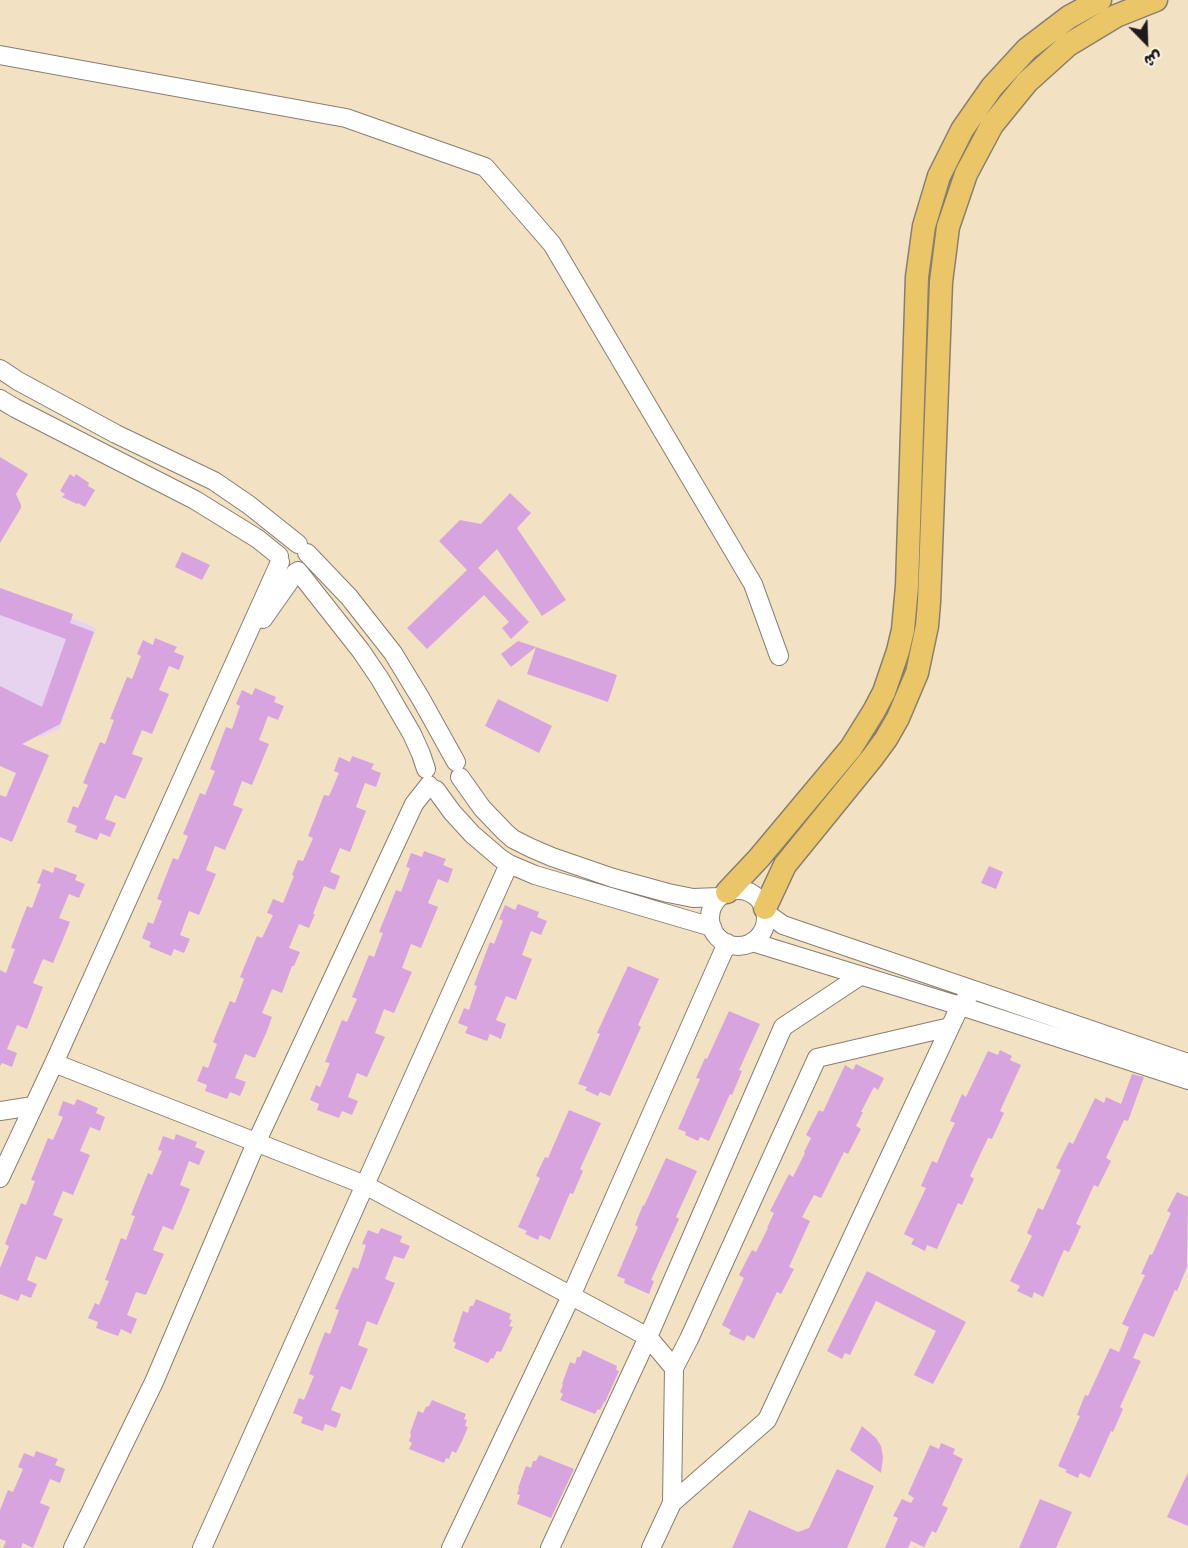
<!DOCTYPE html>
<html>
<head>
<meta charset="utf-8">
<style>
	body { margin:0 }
	#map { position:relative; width:1188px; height:1548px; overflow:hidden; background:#f3e1c3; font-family:Pangolin,"Playpen Sans Arabic",sans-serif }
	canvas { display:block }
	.north { position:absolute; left:1116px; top:12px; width:60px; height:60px; -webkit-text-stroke:4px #fcf5e5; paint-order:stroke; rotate:157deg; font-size:16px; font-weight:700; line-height:24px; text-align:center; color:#1c1c1c }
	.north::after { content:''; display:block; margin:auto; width:21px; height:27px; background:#1c1c1c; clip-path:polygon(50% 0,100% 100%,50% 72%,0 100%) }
</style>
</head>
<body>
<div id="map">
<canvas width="1188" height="1548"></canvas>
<div class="north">ش</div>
</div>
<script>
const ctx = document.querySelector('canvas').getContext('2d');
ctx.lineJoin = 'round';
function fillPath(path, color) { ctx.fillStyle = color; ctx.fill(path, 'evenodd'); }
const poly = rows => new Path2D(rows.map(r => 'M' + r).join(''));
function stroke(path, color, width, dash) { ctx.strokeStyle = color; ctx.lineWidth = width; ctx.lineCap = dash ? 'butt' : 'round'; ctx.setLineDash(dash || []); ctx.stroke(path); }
const built = poly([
	[0,588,96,628,60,728,41,737,0,718]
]);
const building = poly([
	[0,457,28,474,16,494,21,505,21,508,0,543],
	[70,474,74,477,76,474,89,483,88,486,95,490,85,507,78,503,77,504,62,497,65,494,60,491],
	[510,493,531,513,517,528,566,600,542,616,497,549,478,568,529,622,511,639,502,628,509,622,484,595,427,649,407,628,467,570,439,541,460,520,481,524],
	[182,552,210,565,202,580,175,567],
	[0,588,73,614,70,623,94,632,60,724,22,744,49,755,12,842,0,837,0,795,6,797,16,773,0,766,0,686,42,707,66,639,0,615],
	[155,638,177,647,174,652,184,656,179,670,169,666,159,690,169,694,152,734,142,730,132,754,143,758,125,799,115,795,105,819,116,823,110,837,100,833,97,840,75,832,77,826,67,822,73,806,78,808,88,785,83,783,100,742,105,744,114,720,110,719,127,677,132,679,141,656,137,654,143,640,153,645],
	[518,641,536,647,511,667,501,654],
	[536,647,617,675,608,702,527,674],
	[255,688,276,697,274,702,284,706,278,720,268,716,259,740,269,744,252,785,242,781,233,805,243,809,225,850,215,846,206,870,216,874,199,915,189,911,180,935,190,939,184,953,174,949,171,956,149,947,151,942,142,938,148,922,153,924,162,901,157,899,173,858,178,860,188,836,183,834,189,820,200,793,205,795,215,771,210,769,226,727,232,729,240,706,236,704,242,690,252,695],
	[498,699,552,726,539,753,485,726],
	[352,756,374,764,371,769,381,773,376,787,365,783,356,807,366,811,350,852,340,848,330,872,340,876,335,890,324,886,313,914,315,914,309,928,299,924,289,948,300,952,294,966,292,966,282,993,272,989,262,1013,272,1017,267,1031,255,1058,245,1054,235,1078,246,1082,240,1096,230,1092,227,1099,205,1091,207,1085,197,1081,203,1066,208,1068,217,1044,213,1042,230,1001,235,1003,244,979,240,977,257,936,262,938,273,915,267,913,273,899,283,903,294,876,292,875,298,860,303,861,313,838,308,836,324,795,329,796,339,773,334,771,339,757,350,762],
	[424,851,446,859,443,865,453,869,448,883,438,879,428,903,438,907,421,948,411,944,402,968,412,972,394,1013,384,1009,375,1033,385,1037,367,1077,357,1073,348,1097,358,1101,352,1115,342,1111,339,1118,317,1110,319,1104,310,1100,316,1085,320,1087,330,1063,325,1062,342,1020,347,1022,357,999,352,997,369,955,374,957,383,933,379,932,396,890,401,892,410,868,406,867,411,853,422,857],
	[989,866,1003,872,996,889,981,883],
	[55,867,77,875,75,880,85,884,79,898,69,894,59,918,70,922,64,937,53,963,43,959,33,983,43,987,27,1029,17,1025,7,1049,17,1053,12,1067,2,1063,0,1066,0,970,6,973,15,949,11,948,27,906,32,908,41,884,37,883,43,869,53,873],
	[518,904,539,912,537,917,547,921,541,935,531,931,522,955,532,959,516,1000,506,996,496,1020,506,1024,501,1039,490,1034,487,1041,465,1033,468,1027,458,1023,464,1008,469,1010,477,986,474,985,490,942,494,944,503,921,499,919,505,905,515,910],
	[628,966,659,979,638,1025,641,1027,610,1096,600,1092,598,1096,585,1090,587,1087,578,1084,600,1034,597,1033],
	[729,1011,760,1024,739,1070,742,1071,732,1095,730,1094,709,1141,700,1137,698,1141,685,1135,686,1132,678,1129,700,1079,696,1078,705,1058,707,1059],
	[1000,1050,1012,1056,1010,1060,1021,1065,1000,1111,1004,1113,992,1139,988,1138,970,1176,974,1179,962,1205,958,1203,937,1249,927,1245,925,1251,911,1244,914,1239,904,1234,926,1188,921,1186,932,1161,937,1163,948,1137,955,1123,950,1121,962,1094,966,1097,988,1051,998,1055],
	[856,1064,884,1078,878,1090,874,1087,861,1112,863,1112,856,1126,861,1129,848,1154,844,1152,821,1198,814,1195,802,1217,810,1221,789,1267,794,1269,781,1294,777,1292,754,1339,747,1335,744,1341,729,1334,731,1330,722,1325,744,1278,739,1275,752,1250,756,1252,768,1228,767,1228,774,1213,770,1211,789,1174,793,1177,805,1153,804,1152,811,1138,806,1135,819,1110,823,1112,845,1065,853,1070],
	[1132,1074,1144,1077,1128,1121,1124,1120,1106,1158,1111,1161,1098,1187,1094,1185,1076,1224,1081,1226,1069,1252,1064,1250,1043,1297,1034,1292,1032,1298,1017,1291,1020,1286,1010,1281,1032,1236,1027,1233,1038,1208,1043,1210,1061,1170,1056,1168,1069,1142,1073,1144,1095,1098,1104,1103,1106,1097,1121,1104],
	[77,1099,98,1108,96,1113,105,1117,100,1131,90,1127,80,1151,90,1155,73,1195,63,1191,53,1215,63,1219,46,1260,36,1256,27,1280,37,1284,31,1298,21,1294,18,1301,0,1294,0,1268,9,1246,5,1244,21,1203,26,1205,35,1181,31,1180,48,1138,53,1140,63,1117,58,1115,63,1101,74,1105],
	[569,1110,601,1123,580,1169,583,1171,573,1194,570,1193,550,1240,540,1235,538,1240,525,1234,527,1231,518,1227,540,1178,536,1176,545,1157,548,1158],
	[176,1134,197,1142,195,1147,205,1151,199,1165,189,1161,180,1185,190,1189,173,1230,163,1226,153,1250,164,1254,146,1295,136,1292,127,1315,137,1319,131,1334,121,1329,118,1336,96,1328,98,1322,88,1318,95,1303,99,1305,109,1281,105,1280,121,1238,126,1240,135,1216,131,1215,148,1173,152,1175,162,1151,158,1150,163,1136,174,1140],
	[666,1158,697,1171,676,1217,679,1219,651,1280,654,1281,649,1294,624,1283,625,1279,617,1276,638,1227,635,1225,643,1205,644,1206],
	[1177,1192,1188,1197,1187,1267,1177,1291,1175,1290,1154,1337,1144,1333,1133,1358,1141,1361,1120,1407,1123,1409,1113,1432,1111,1431,1090,1478,1080,1473,1078,1478,1065,1472,1067,1470,1058,1466,1080,1416,1077,1415,1085,1395,1088,1396,1110,1348,1119,1352,1129,1327,1122,1324,1145,1275,1141,1274,1150,1254,1152,1255,1171,1213,1167,1211],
	[381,1228,402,1236,400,1242,410,1246,404,1259,394,1256,385,1279,395,1283,377,1325,367,1321,358,1345,368,1349,362,1363,351,1390,341,1386,331,1410,341,1414,336,1428,325,1424,323,1431,301,1423,303,1417,293,1413,299,1398,304,1400,314,1376,309,1374,319,1347,325,1332,330,1334,339,1310,335,1309,353,1267,358,1269,366,1245,362,1244,368,1230,378,1234],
	[867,1271,966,1322,933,1384,914,1375,936,1331,876,1301,850,1355,845,1353,842,1359,827,1351],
	[476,1299,511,1314,509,1319,512,1320,509,1326,513,1327,507,1339,501,1352,497,1351,493,1359,491,1358,488,1363,454,1348,456,1343,453,1341,463,1311,468,1313,470,1306,473,1306],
	[583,1350,617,1366,616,1370,619,1371,605,1402,604,1402,600,1410,598,1409,595,1414,560,1400,563,1394,560,1392,563,1385,562,1384,570,1362,575,1364,577,1357,580,1357],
	[432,1400,466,1414,464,1419,467,1420,465,1426,468,1427,463,1439,456,1453,452,1451,449,1459,446,1458,444,1463,409,1449,412,1443,409,1441,411,1435,410,1433,418,1411,423,1413,426,1407,429,1406],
	[862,1426,876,1438,881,1446,883,1457,881,1473,850,1450],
	[941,1443,955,1449,953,1454,963,1459,942,1505,948,1508,936,1533,932,1531,924,1547,911,1541,908,1548,885,1548,898,1518,893,1516,902,1499,911,1503,914,1498,908,1494,930,1445,939,1449],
	[36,1451,58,1459,55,1465,65,1469,60,1483,50,1479,40,1503,50,1507,33,1548,23,1543,21,1548,3,1548,6,1541,0,1539,0,1510,8,1490,13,1492,23,1469,18,1467,24,1453,34,1457],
	[539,1455,574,1469,551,1518,517,1504,520,1495,517,1494,519,1489,518,1488,526,1466,531,1468,533,1461,536,1461],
	[837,1469,874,1486,847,1548,732,1548,749,1510,798,1532,809,1528],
	[1188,1472,1188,1526,1167,1517],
	[1040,1499,1072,1512,1056,1548,1019,1548]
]);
const minor = poly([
	[0,55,346,118,485,167,552,244,753,584,779,656],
	[0,369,18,381,116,434,214,481,249,505,298,544],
	[0,399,15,408,195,500,258,539,279,556],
	[307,553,349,597,393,653,421,699,456,762],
	[298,571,361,651,380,679,412,734,421,754,426,769],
	[263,619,296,572],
	[460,777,482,808,505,832,513,839,531,848,552,857,613,878,668,893,693,898,719,897],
	[436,790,452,812,472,834,500,858,509,864,535,875,712,927],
	'710 918a28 28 0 1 1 56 0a28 28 0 1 1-56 0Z',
	[766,913,783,925,1188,1063],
	[752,942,970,1009,1188,1080],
	[54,1063,365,1185,648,1337,674,1368,672,1503,651,1548],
	[0,1111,33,1106],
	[0,1178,54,1063,280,562],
	[674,1368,689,1339,817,1058,950,1027],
	[672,1503,767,1420,960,1006,973,990],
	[73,1548,154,1382,256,1143,414,804,429,785],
	[202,1548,509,864],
	[451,1548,571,1296,727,943],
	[550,1548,648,1337,783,1027,860,976]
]);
const major = poly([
	[727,892,759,858,851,748,874,711,884,692,898,651,903,630,907,586,917,277,924,226,939,176,962,130,992,87,1027,49,1069,17,1100,0],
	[765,908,785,865,872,758,886,739,898,718,917,673,927,626,929,602,941,282,948,227,966,174,992,125,1027,82,1068,45,1116,16,1156,0]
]);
fillPath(built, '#e7d2ef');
fillPath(building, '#d8a4df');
stroke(minor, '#887e70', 20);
stroke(major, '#887e70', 25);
stroke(minor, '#fff', 18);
stroke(major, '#ebc669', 22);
</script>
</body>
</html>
